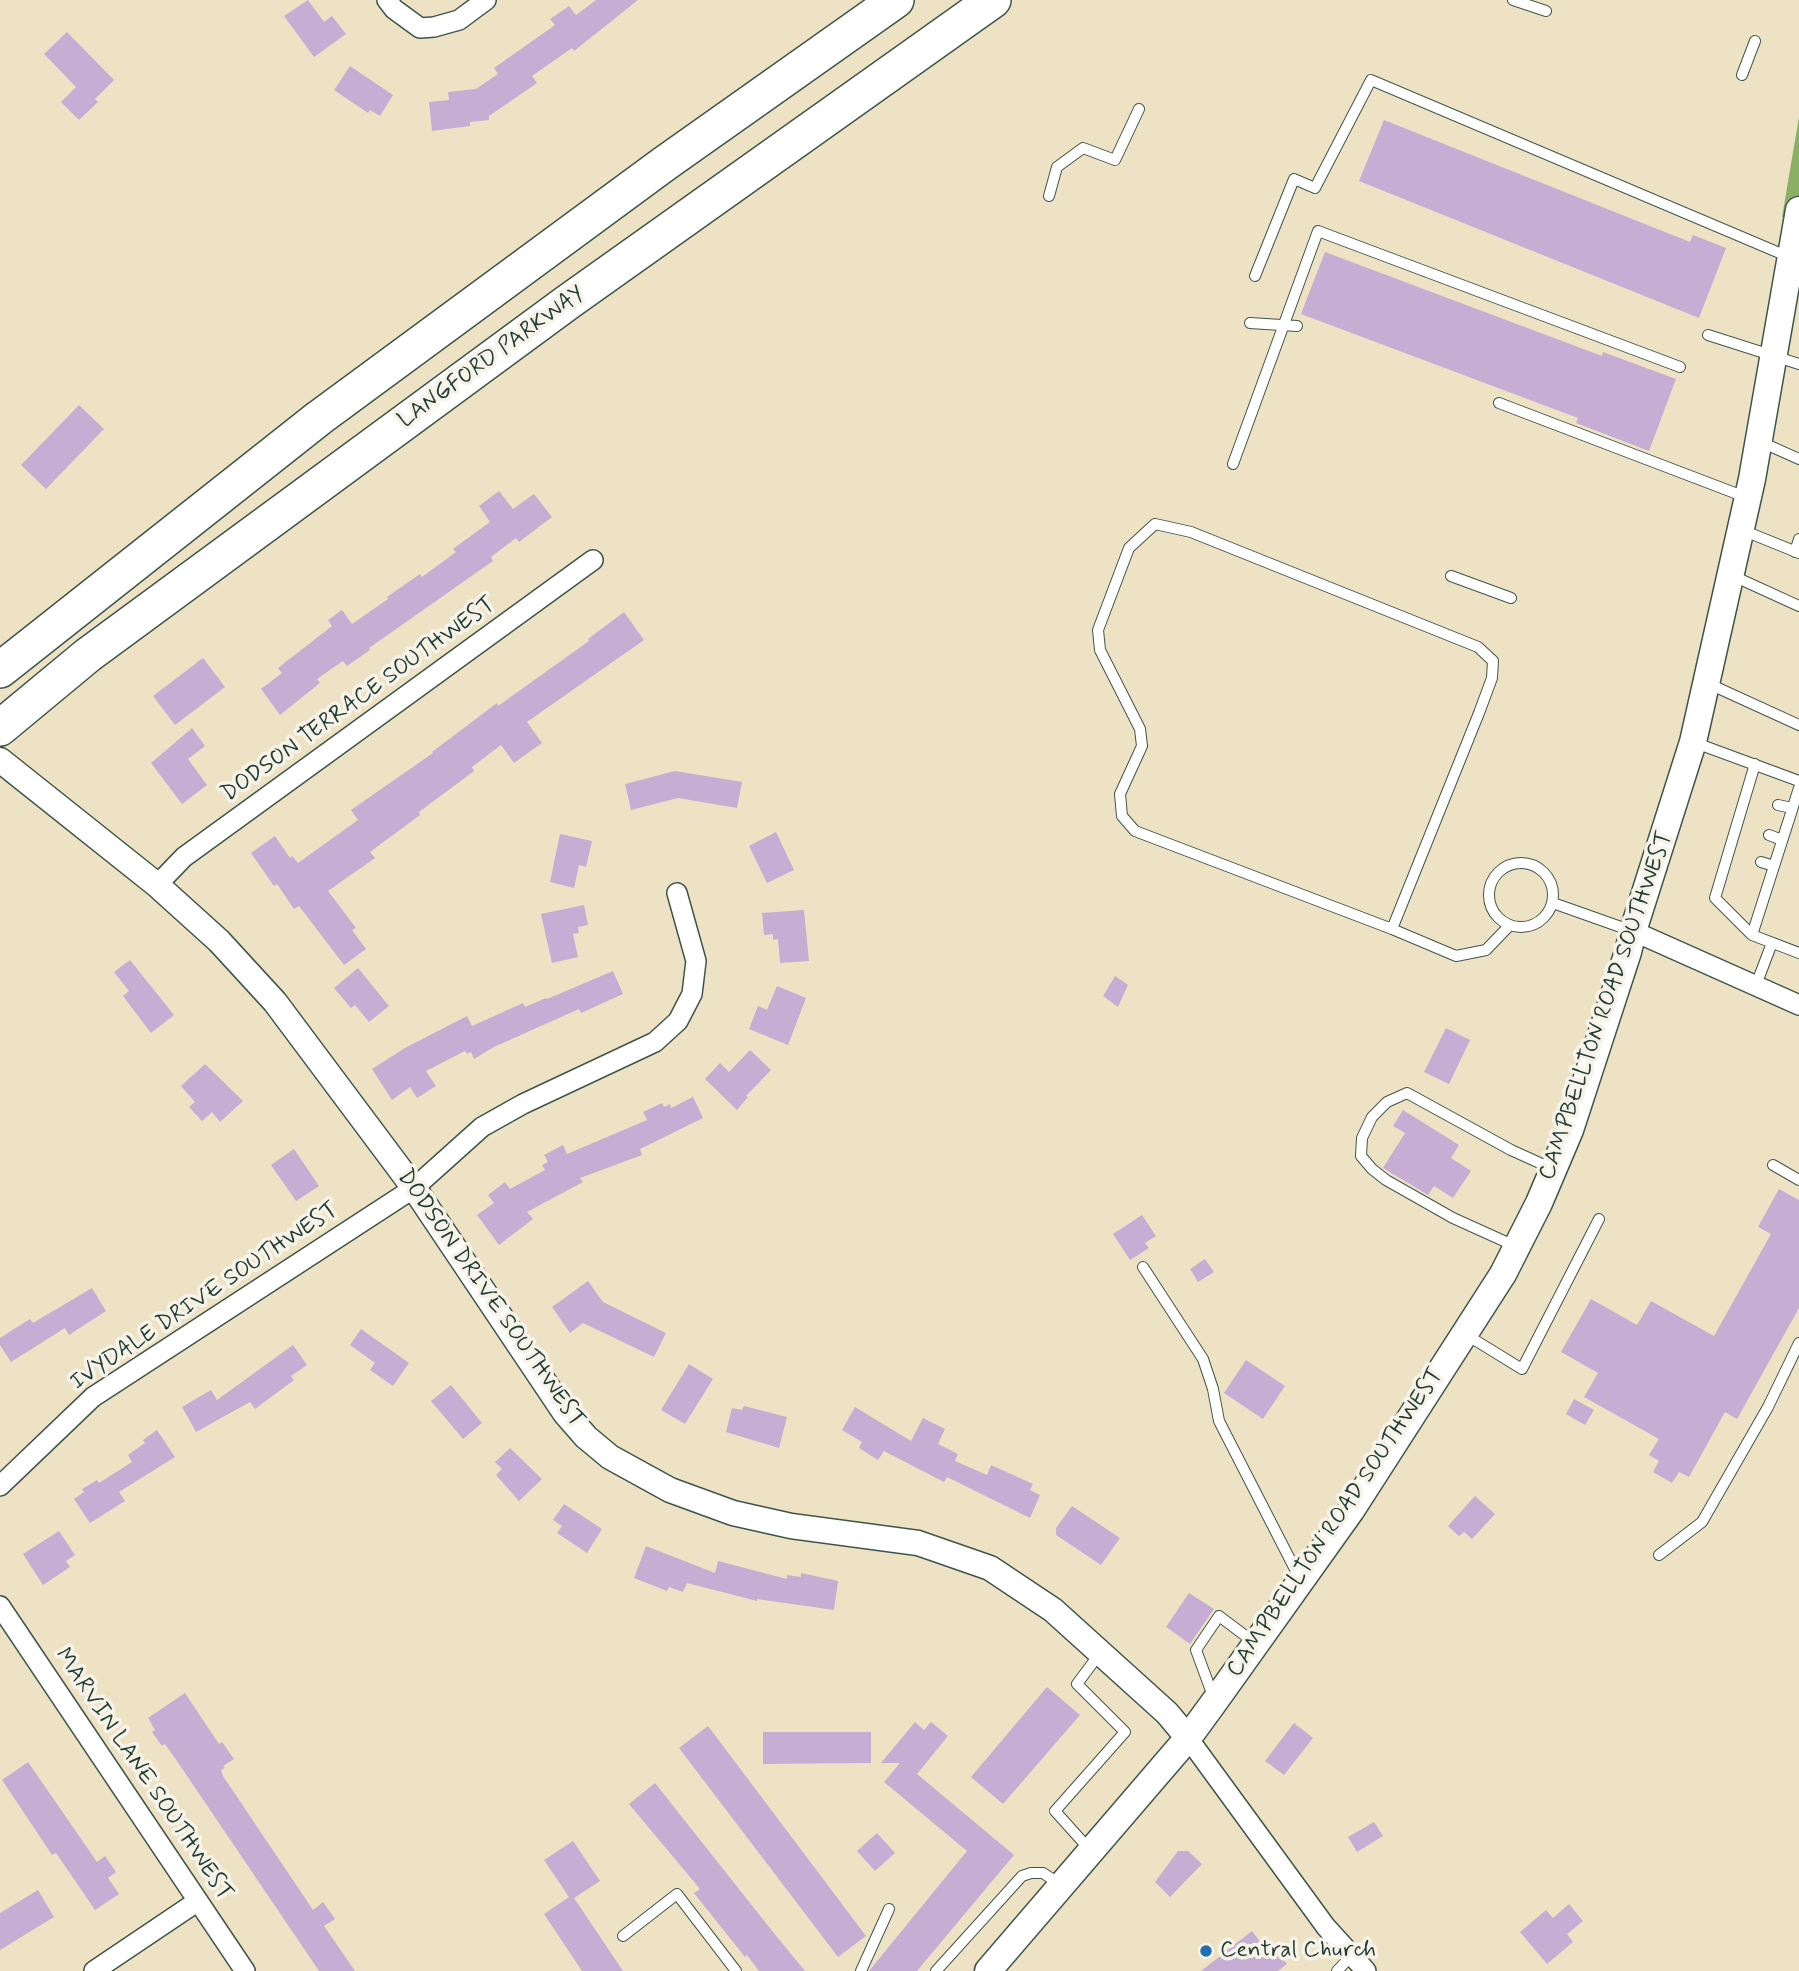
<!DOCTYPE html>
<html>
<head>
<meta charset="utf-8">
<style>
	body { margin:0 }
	canvas { display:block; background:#eee2c5 }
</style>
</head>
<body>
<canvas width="1799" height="1971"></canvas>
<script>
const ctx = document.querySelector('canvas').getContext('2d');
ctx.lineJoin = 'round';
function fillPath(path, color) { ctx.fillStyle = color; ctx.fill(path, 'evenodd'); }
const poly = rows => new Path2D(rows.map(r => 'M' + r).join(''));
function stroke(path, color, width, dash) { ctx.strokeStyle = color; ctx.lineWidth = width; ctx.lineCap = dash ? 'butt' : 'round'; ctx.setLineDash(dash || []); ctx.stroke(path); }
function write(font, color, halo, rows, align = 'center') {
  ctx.font = font + ' Mynerve,sans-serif'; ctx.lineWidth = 7; ctx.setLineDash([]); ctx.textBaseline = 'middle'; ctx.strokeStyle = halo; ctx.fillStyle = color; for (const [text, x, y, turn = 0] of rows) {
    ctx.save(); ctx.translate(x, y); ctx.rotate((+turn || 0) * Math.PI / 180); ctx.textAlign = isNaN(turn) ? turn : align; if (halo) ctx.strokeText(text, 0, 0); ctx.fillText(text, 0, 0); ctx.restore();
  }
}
const forest = poly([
	[1799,117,1799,221,1782,217]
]);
const building = poly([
	[308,0,324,22,332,16,346,34,314,57,284,16],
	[596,0,638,0,574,51,572,48,532,76,537,83,489,116,489,120,470,122,470,126,432,131,429,102,449,100,448,92,476,89,498,74,494,68,555,25,550,19,569,6,576,15],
	[67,32,114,80,95,99,98,102,79,120,61,102,76,87,44,54],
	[350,66,393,95,380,116,370,110,368,113,334,90],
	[1384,120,1690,242,1693,235,1726,248,1699,318,1359,181],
	[1325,252,1602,356,1603,352,1676,379,1649,451,1576,423,1578,418,1301,314],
	[79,405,104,429,46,489,21,465],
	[499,491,513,509,534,494,552,517,519,542,516,538,491,557,493,561,369,648,370,650,347,666,343,661,317,679,320,683,280,715,261,689,282,673,278,668,332,626,328,620,342,610,352,624,388,599,387,597,420,574,422,577,456,552,453,549,490,522,479,506],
	[624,612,644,640,527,722,542,743,514,763,501,745,472,767,474,771,419,812,420,815,370,852,375,858,328,891,356,928,352,930,366,949,344,965,299,906,294,909,277,884,274,886,251,853,275,836,290,858,292,856,298,863,358,820,351,810,433,753,432,752,497,703,498,706,589,641,588,639],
	[203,658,225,687,175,725,153,696],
	[192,728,205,746,188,759,207,785,182,804,151,763],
	[675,771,742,782,737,808,678,798,631,810,625,784],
	[776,832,794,870,767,883,749,846],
	[560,834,592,841,586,867,579,865,574,888,550,882],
	[584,905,588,925,578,927,579,933,573,934,578,957,552,963,541,914],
	[804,910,809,961,780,963,778,939,773,940,773,934,764,935,762,913],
	[130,960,174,1015,151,1033,123,996,129,991,114,972],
	[358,968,389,1006,369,1022,355,1005,351,1008,334,988],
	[613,971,623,994,581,1013,579,1009,494,1047,474,1059,471,1052,467,1054,465,1051,426,1071,436,1086,417,1098,410,1087,392,1100,372,1069,405,1048,467,1016,472,1026,523,1003,525,1007,546,998,547,999],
	[1115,976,1128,985,1118,1007,1103,996],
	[777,986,806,998,788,1045,749,1029,758,1006,767,1010],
	[1446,1028,1470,1040,1449,1084,1424,1072],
	[750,1050,771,1070,746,1096,748,1097,737,1110,705,1079,720,1063,729,1072],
	[205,1064,243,1101,220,1122,212,1112,202,1121,189,1107,195,1102,181,1086],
	[693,1097,703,1118,640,1149,642,1155,580,1178,583,1182,527,1212,533,1219,499,1245,477,1215,494,1203,488,1195,505,1182,510,1189,545,1170,542,1165,548,1162,544,1155,563,1145,567,1154,647,1120,643,1112,662,1103,664,1107,670,1104,671,1108],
	[1403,1110,1459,1145,1451,1158,1471,1171,1453,1198,1434,1186,1428,1195,1383,1168,1405,1133,1393,1126],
	[294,1149,319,1186,296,1201,271,1165],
	[1779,1189,1799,1200,1799,1308,1737,1419,1725,1412,1689,1477,1679,1472,1672,1483,1653,1472,1659,1461,1649,1455,1659,1439,1584,1397,1598,1373,1561,1352,1591,1299,1637,1325,1651,1301,1714,1336,1771,1234,1758,1227],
	[1142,1215,1156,1236,1145,1243,1149,1248,1130,1260,1113,1234],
	[1205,1259,1214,1272,1198,1282,1190,1269],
	[588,1281,603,1302,666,1333,654,1357,583,1323,570,1333,552,1307],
	[92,1288,106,1311,69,1335,65,1328,11,1362,0,1345,0,1338,30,1319,33,1323],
	[361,1329,409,1363,393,1386,370,1370,375,1363,350,1345],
	[293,1345,307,1365,291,1376,294,1380,255,1409,250,1402,196,1432,182,1407,211,1390,217,1400],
	[1246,1360,1285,1386,1263,1419,1224,1393],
	[689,1364,713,1379,685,1424,661,1410],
	[451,1385,482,1423,463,1439,431,1401],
	[1574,1399,1594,1410,1585,1425,1566,1414],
	[744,1406,787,1417,779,1448,726,1432,732,1408,742,1410],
	[855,1407,911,1441,923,1418,945,1429,938,1444,958,1454,955,1461,987,1475,991,1465,1033,1484,1030,1490,1040,1495,1030,1518,947,1477,944,1482,884,1451,878,1460,859,1448,862,1442,842,1430],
	[157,1430,175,1457,119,1492,125,1501,90,1523,74,1499,84,1492,82,1489,97,1480,99,1483,132,1462,128,1455,145,1443,143,1440],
	[510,1448,542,1479,519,1501,496,1475,502,1469,495,1462],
	[1475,1496,1495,1514,1472,1539,1464,1532,1459,1536,1448,1526],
	[564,1504,602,1529,587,1553,557,1533,562,1526,553,1520],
	[1072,1506,1120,1538,1101,1565,1056,1535,1056,1528],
	[59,1531,75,1555,66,1561,70,1567,43,1585,23,1554],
	[646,1546,715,1573,718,1561,787,1579,787,1575,801,1577,801,1573,838,1581,834,1610,757,1599,757,1601,687,1583,683,1592,669,1587,667,1591,634,1578],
	[1189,1593,1214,1609,1190,1644,1166,1627],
	[1047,1687,1080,1715,1003,1804,971,1777],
	[185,1693,219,1744,222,1742,234,1759,223,1766,225,1768,221,1770,223,1776,313,1910,323,1902,335,1919,324,1926,355,1971,319,1971,177,1761,165,1744,162,1746,152,1732,155,1730,148,1718],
	[915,1722,924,1730,931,1722,948,1736,917,1774,1014,1855,917,1971,869,1971,967,1851,884,1782,900,1763,881,1763],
	[1294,1723,1313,1738,1284,1775,1265,1761],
	[708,1726,866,1936,838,1957,679,1748],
	[763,1732,871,1732,871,1763,763,1764],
	[28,1762,97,1862,105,1856,116,1872,108,1878,119,1894,95,1910,56,1853,52,1855,2,1780],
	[655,1783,773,1932,805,1971,759,1971,747,1955,745,1957,694,1893,700,1889,629,1804],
	[1374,1822,1383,1836,1357,1852,1348,1837],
	[877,1833,895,1853,875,1871,857,1851],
	[573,1841,600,1881,574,1898,623,1971,582,1971,544,1914,569,1897,544,1860],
	[1178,1851,1188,1851,1202,1864,1170,1897,1155,1882],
	[38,1890,54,1917,0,1950,0,1913],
	[1569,1904,1583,1921,1567,1934,1573,1942,1547,1964,1520,1932,1546,1910,1553,1918],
	[1252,1931,1265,1948,1271,1943,1287,1964,1278,1971,1201,1971]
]);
const service = poly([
	[1513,0,1546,11],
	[1742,75,1755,41],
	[1049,196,1057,167,1083,148,1115,160,1139,109],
	[1255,276,1294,179,1315,188,1371,80,1789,257],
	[1250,323,1297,326],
	[1708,335,1799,364],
	[1499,403,1748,498],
	[1761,442,1799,459],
	[1233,464,1318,231,1680,367],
	[1742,530,1799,553],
	[1795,552,1799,539],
	[1731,575,1799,606],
	[1451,576,1511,598],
	[1707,683,1799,725],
	[1693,742,1799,781],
	[1799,788,1752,935,1799,953],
	[1778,805,1792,808],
	[1769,835,1782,840],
	[1761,862,1774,866],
	'1489 895a32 32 0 1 1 64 0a32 32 0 1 1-64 0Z',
	[1553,903,1632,931],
	[1392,929,1135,831,1122,816,1120,794,1142,746,1140,729,1100,650,1098,630,1129,548,1155,524,1191,532,1478,647,1493,661,1492,678,1479,713,1392,929,1456,956,1486,950,1510,925],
	[1752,935,1715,898,1755,764],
	[1756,985,1772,943],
	[1773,1165,1799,1180],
	[1515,1246,1453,1218,1386,1180,1372,1169,1361,1156,1362,1138,1372,1117,1387,1102,1407,1093,1511,1150,1553,1169],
	[1143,1267,1203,1359,1213,1389,1219,1421,1299,1577],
	[1465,1334,1522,1369,1599,1219],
	[1659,1555,1702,1522,1768,1407,1799,1343],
	[1213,1696,1196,1650,1219,1616,1255,1643],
	[1090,1850,1055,1811,1125,1732,1077,1684,1100,1653],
	[623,1936,677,1894,736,1971],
	[861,1971,889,1909],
	[936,1971,1022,1876,1031,1873,1043,1873,1061,1885],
	[1337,1971,1352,1955]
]);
const minor = poly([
	[387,0,394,9,420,28,434,27,459,20,486,0],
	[157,885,184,857,593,560],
	[1633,931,1799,1005],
	[0,1486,93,1397,414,1188,482,1127,523,1104,655,1042,678,1021,692,994,696,961,677,893],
	[0,1606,245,1971],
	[1188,1738,1326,1927,1366,1971],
	[94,1971,198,1901]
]);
const tertiary = poly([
	[0,760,157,885,219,941,275,1002,414,1188,565,1413,586,1437,610,1457,670,1490,733,1513,791,1526,918,1543,990,1568,1053,1610,1167,1713,1188,1738]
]);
const secondary = poly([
	[988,1971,1188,1738,1215,1701,1352,1509,1503,1274,1539,1203,1570,1130,1628,952,1633,931,1693,742,1752,479,1799,210]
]);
const motorway = poly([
	[0,670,319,418,664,164,896,0],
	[0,728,88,655,568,302,993,0]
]);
const markers = [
	[1206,1951,7,"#1f6fb2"]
];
const streetNames = [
	["LANGFORD PARKWAY",492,358,-36],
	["DODSON TERRACE SOUTHWEST",359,700,-36],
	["CAMPBELLTON ROAD SOUTHWEST",1607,1006,-71],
	["IVYDALE DRIVE SOUTHWEST",205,1297,-34],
	["DODSON DRIVE SOUTHWEST",490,1299,55],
	["CAMPBELLTON ROAD SOUTHWEST",1336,1523,-56],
	["MARVIN LANE SOUTHWEST",143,1775,56]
];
const poiNames = [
	["Central Church",1220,1951]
];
fillPath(forest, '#8ab065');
fillPath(building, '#c5add4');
stroke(service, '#3e564a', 12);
stroke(minor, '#3e564a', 22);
stroke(tertiary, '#3e564a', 27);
stroke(secondary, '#3e564a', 29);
stroke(motorway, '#3e564a', 38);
stroke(service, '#fff', 10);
stroke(minor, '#fff', 19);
stroke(tertiary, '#fff', 24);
stroke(secondary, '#fff', 26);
stroke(motorway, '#fff', 35);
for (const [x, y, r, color] of markers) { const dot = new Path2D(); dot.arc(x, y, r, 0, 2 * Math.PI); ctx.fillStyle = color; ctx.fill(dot); stroke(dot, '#f7f3e8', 2.5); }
write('23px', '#1f3d34', '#f7f3e8', streetNames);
write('23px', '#1f3d34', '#f7f3e8', poiNames, 'left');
</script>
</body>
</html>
